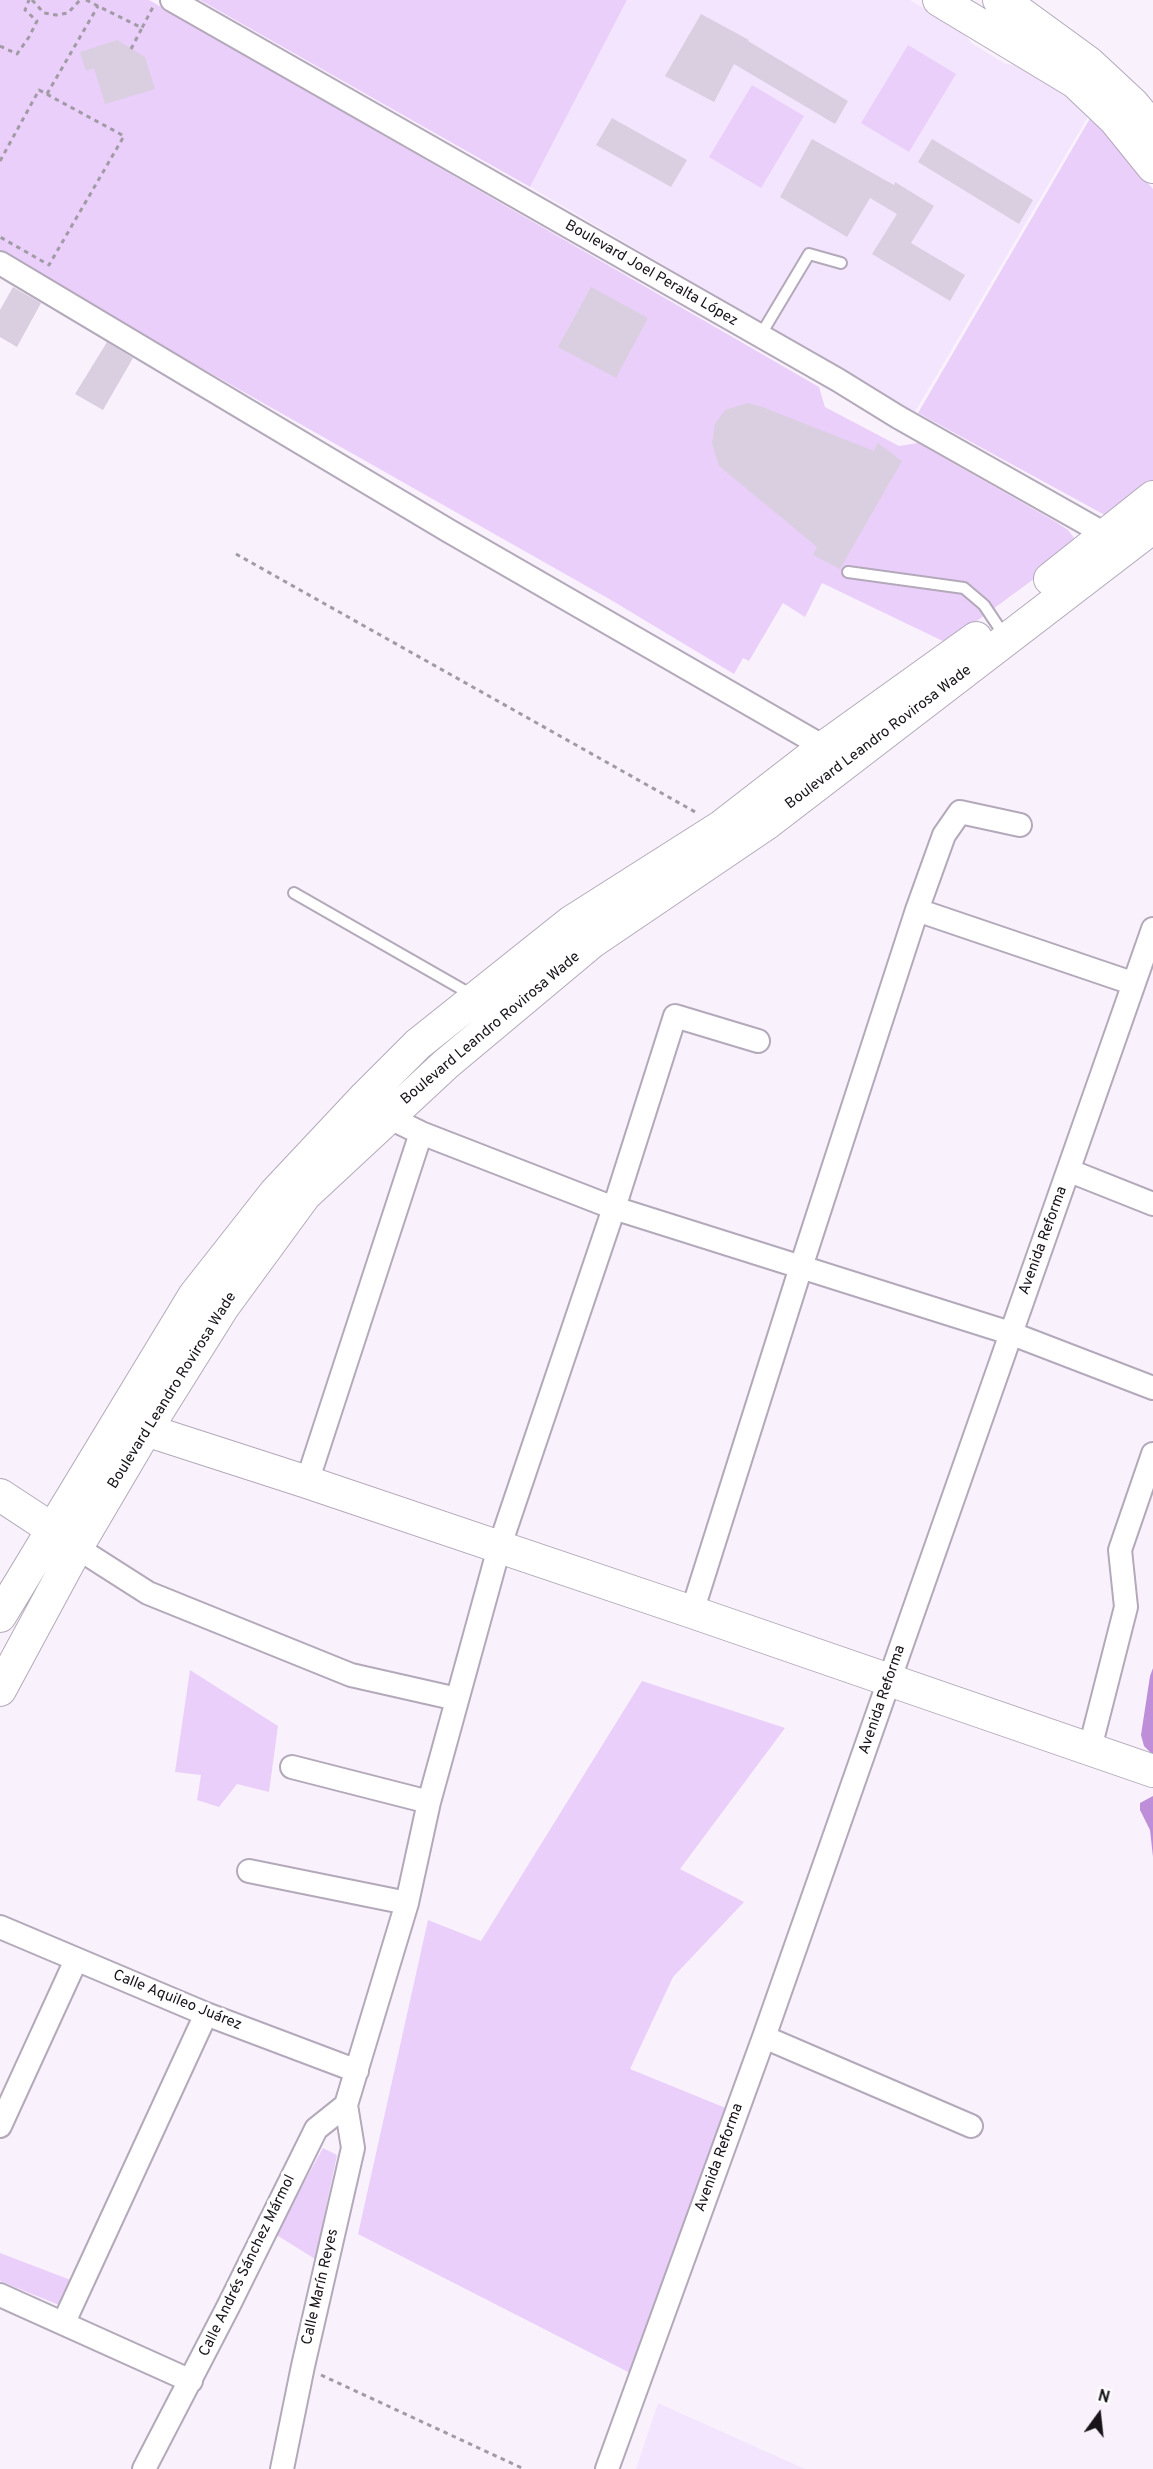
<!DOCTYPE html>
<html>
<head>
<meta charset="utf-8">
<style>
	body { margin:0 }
	#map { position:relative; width:1153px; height:2469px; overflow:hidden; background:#f9f2fd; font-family:Overpass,sans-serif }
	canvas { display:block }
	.north { position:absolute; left:1069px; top:2385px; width:60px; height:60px; -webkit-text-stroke:4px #fff; paint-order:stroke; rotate:15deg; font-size:16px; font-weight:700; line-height:24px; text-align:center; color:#171319 }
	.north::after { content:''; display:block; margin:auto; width:21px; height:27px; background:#171319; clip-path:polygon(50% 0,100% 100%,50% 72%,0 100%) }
</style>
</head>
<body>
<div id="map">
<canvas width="1153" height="2469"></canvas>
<div class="north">N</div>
</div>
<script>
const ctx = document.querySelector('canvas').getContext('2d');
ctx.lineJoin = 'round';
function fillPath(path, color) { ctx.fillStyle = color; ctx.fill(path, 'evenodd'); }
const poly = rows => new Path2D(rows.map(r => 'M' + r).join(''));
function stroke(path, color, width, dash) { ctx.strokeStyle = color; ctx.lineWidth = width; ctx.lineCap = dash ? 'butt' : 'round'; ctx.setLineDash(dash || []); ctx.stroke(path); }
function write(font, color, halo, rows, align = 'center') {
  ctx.font = font + ' Overpass,sans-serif'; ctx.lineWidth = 6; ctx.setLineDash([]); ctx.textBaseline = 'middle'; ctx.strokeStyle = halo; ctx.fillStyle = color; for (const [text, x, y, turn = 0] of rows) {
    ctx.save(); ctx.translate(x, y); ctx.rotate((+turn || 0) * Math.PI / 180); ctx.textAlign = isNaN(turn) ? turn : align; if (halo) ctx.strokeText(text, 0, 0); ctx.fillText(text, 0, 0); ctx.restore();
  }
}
const built = poly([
	[627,0,910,0,963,31,971,43,1006,64,1021,65,1073,99,1089,115,915,412,530,187],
	[658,2403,805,2469,636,2469]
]);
const green = poly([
	[0,0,149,0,819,387,825,407,899,446,918,443,1056,522,1068,530,1075,539,1046,570,947,643,822,583,805,617,783,603,749,661,743,658,734,674,611,600,0,254],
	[200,0,627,0,530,187],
	[908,45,956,74,909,152,861,123],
	[752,85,804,116,761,188,709,157],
	[1092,115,1153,189,1153,504,1112,519,918,413],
	[190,1670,278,1726,269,1792,237,1784,219,1807,197,1800,201,1775,175,1772],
	[642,1681,785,1728,680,1869,744,1902,673,1977,630,2069,733,2111,636,2376,358,2234,428,1920,481,1941],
	[323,2148,337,2155,315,2259,275,2234],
	[0,2253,76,2282,64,2307,0,2281]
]);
const water = poly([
	[1153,1668,1153,1755,1144,1746,1141,1735,1150,1676],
	[1153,1796,1153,1857,1150,1830,1140,1810,1140,1803]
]);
const building = poly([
	[701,14,749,40,748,41,848,101,835,124,734,64,714,102,665,76],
	[117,40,145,57,155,89,105,104,94,68,86,71,80,52],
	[612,118,687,160,671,187,596,145],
	[812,139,894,185,895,182,934,206,911,243,965,275,950,301,872,254,897,214,870,198,847,237,780,197],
	[932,139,1033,200,1019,224,918,162],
	[13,287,41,303,17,347,0,337,0,310],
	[591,287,648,318,616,378,558,347],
	[107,342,133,358,103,410,75,394],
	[748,403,765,408,874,451,878,443,902,461,840,569,813,555,817,547,719,466,712,444,715,424,725,410]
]);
const path = poly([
	[32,0,44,13,56,15,68,13,80,0],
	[86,0,142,28,154,5],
	[0,46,17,54,29,37,37,21,25,10,29,0],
	[131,49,142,28],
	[47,94,98,6],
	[0,161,39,90,124,136,49,265,0,237],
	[236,554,697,813],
	[321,2375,524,2469]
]);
const lane = poly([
	[760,336,809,254,841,263],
	[848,572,964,588,984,605,1006,638],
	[294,893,474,996]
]);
const street = poly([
	[172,0,838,380,898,417,1105,534,1119,539],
	[0,263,449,531,824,747],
	[917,910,1132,983],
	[380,1109,388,1117,421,1133,614,1208,1010,1333,1153,1388],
	[1070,1171,1153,1204],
	[307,1482,421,1133],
	[65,1540,148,1593,351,1675,457,1699],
	[692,1612,801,1267,917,910,944,835,960,812,1020,825],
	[1090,1748,1126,1607,1120,1550,1153,1454],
	[292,1767,429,1802],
	[249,1871,407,1903],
	[0,1927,206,2014,357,2071],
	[764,2037,971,2126],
	[0,2126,76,1960],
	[0,2295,191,2381],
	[64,2322,206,2014],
	[144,2469,228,2307,316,2129,346,2105,407,1903,429,1802,499,1548,614,1208,675,1016,758,1041],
	[282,2469,303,2366,353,2148,346,2105],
	[607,2469,764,2037,1153,929]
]);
const secondary = poly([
	[939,0,1075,82,1115,120,1153,167],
	[999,0,1015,9,1089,63,1133,104,1153,128],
	[1050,579,1153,497],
	[128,1419,146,1430,307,1482,692,1612,1153,1771],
	[0,1495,52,1529],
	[0,1616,194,1296,275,1193,366,1096,418,1044,571,922,722,826,824,747,976,638],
	[0,1690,76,1549,146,1430,223,1307,305,1195,446,1064,592,942,766,824,1153,527]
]);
const streetNames = [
	["Boulevard Joel Peralta López",651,274,30],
	["Boulevard Leandro Rovirosa Wade",879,738,-37],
	["Boulevard Leandro Rovirosa Wade",491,1029,-40],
	["Avenida Reforma",1044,1241,-70],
	["Boulevard Leandro Rovirosa Wade",173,1391,-58],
	["Avenida Reforma",883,1700,-71],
	["Calle Aquileo Juárez",177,2001,22],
	["Avenida Reforma",720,2158,-70],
	["Calle Andrés Sánchez Mármol",248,2266,-64],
	["Calle Marín Reyes",321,2287,-77]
];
fillPath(built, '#f4e5fe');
fillPath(green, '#eacffa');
fillPath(water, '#be8ed8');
fillPath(building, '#dacfe1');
stroke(lane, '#b3a9ba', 14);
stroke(street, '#b3a9ba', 26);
stroke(secondary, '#b3a9ba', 34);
stroke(path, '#a09ba4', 3, [4.5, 4.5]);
stroke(lane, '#fff', 10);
stroke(street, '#fff', 22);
stroke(secondary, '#fff', 32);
write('15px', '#171319', '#fff', streetNames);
</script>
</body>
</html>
